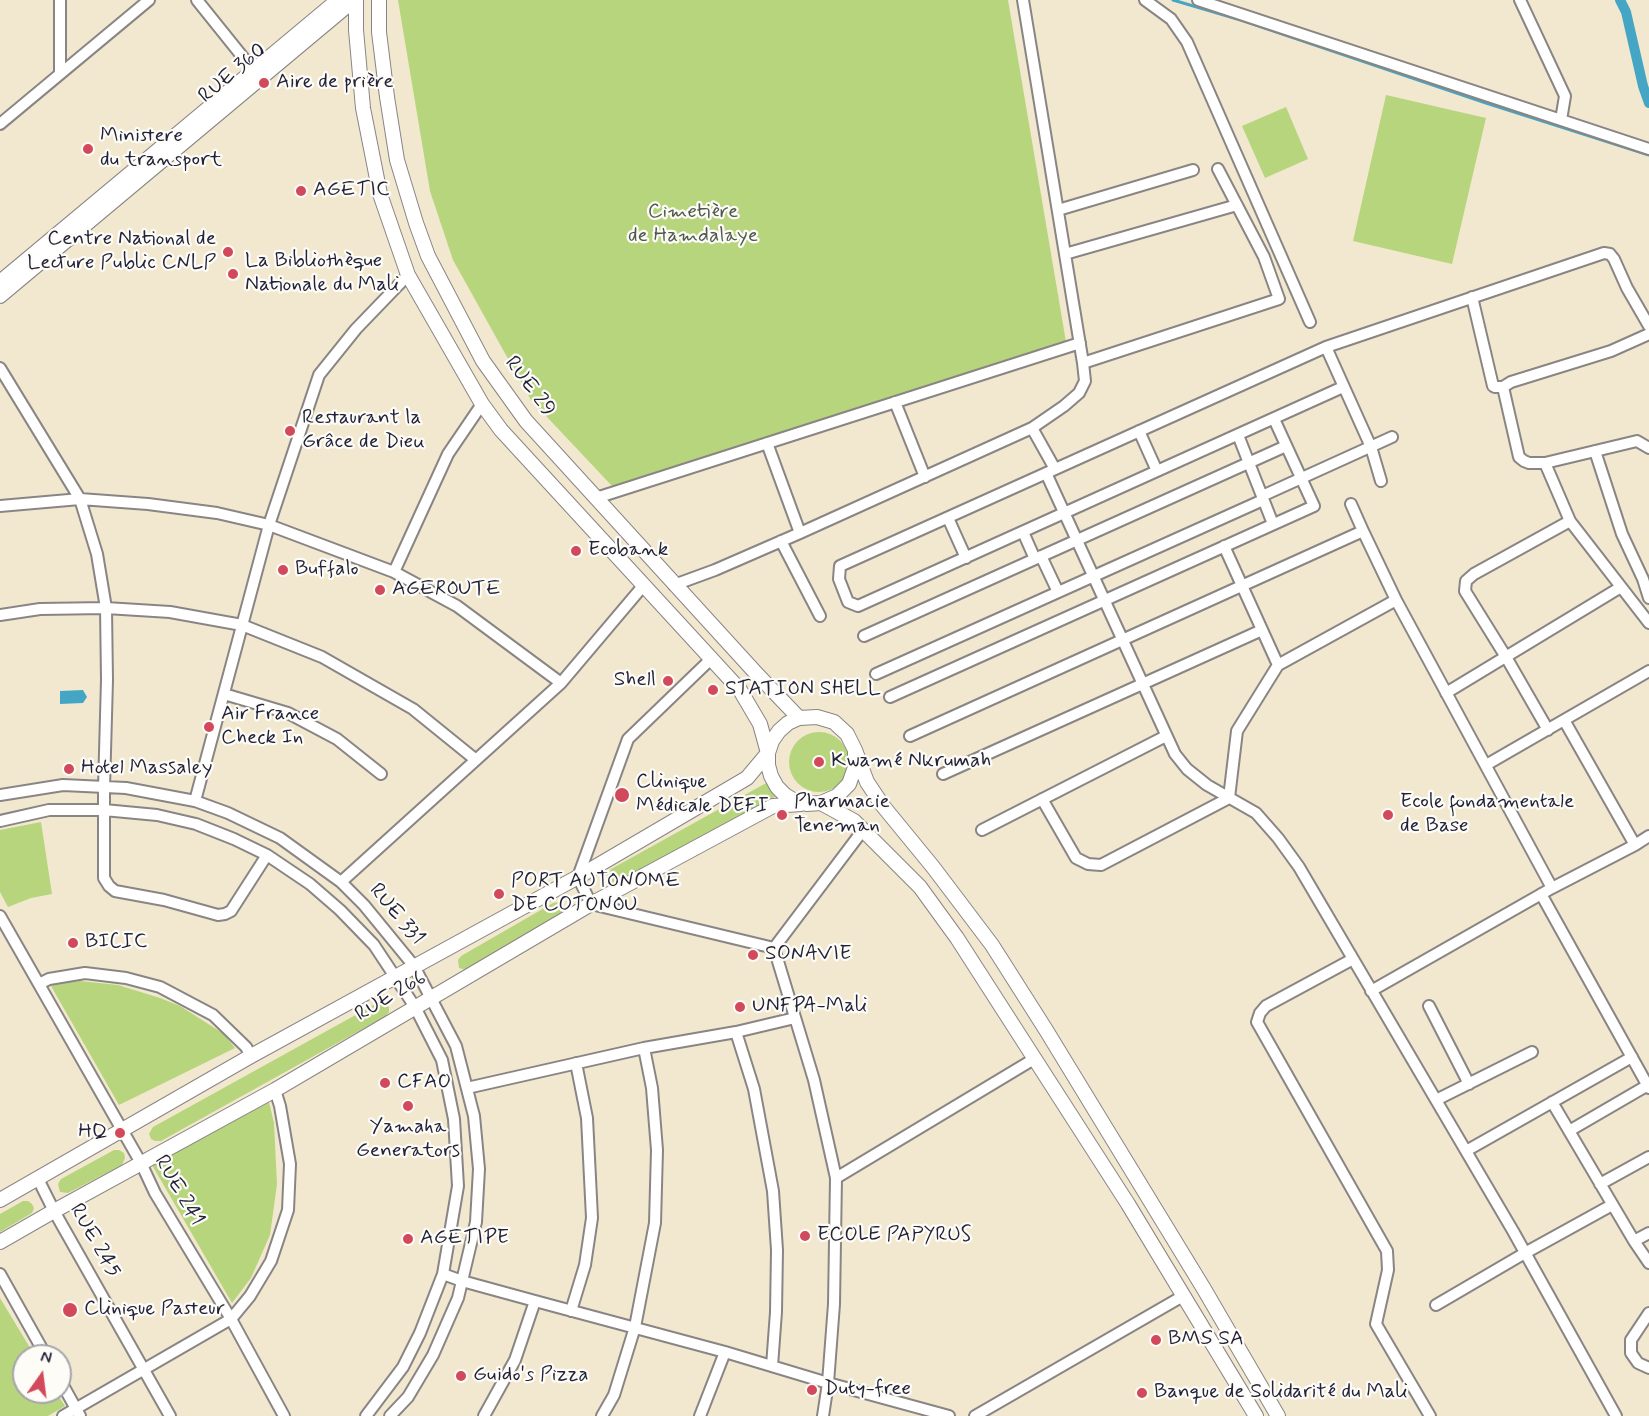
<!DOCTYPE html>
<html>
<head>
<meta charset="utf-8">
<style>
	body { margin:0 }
	#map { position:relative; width:1649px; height:1416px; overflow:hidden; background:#f2e8cf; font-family:Mynerve,sans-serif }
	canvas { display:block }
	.north { position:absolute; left:12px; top:1344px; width:60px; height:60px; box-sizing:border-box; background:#fdfcf7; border:2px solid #a5a5ac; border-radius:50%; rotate:14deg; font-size:16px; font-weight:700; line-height:24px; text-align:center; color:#22223b }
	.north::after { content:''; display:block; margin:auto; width:21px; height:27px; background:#d1495b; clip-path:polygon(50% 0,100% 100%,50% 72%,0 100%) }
</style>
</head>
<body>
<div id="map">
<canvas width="1649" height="1416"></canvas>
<div class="north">N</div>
</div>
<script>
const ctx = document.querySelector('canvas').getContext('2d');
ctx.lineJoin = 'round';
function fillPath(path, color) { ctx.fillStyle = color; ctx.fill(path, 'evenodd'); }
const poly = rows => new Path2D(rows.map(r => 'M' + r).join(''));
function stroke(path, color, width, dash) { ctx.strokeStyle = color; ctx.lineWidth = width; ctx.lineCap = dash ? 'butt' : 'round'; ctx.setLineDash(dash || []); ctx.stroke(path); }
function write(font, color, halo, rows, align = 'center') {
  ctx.font = font + ' Mynerve,sans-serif'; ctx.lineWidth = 4.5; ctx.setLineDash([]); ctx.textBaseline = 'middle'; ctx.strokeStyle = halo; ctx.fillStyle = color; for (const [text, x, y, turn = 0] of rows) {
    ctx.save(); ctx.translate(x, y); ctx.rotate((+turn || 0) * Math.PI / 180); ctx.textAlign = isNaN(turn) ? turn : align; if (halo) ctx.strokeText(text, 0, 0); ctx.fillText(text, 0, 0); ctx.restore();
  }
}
const green = poly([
	[398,0,1008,0,1066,342,612,486,531,400,453,260,430,191],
	[1386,95,1486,118,1452,264,1353,241],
	[1286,107,1308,159,1265,178,1242,126],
	'789 762a30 30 0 1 1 60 0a30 30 0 1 1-60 0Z',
	[768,782,776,796,620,883,614,884,610,882,607,875,611,869],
	[41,822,52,894,31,898,8,907,0,892,0,830],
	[558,902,562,905,564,909,562,914,466,970,459,968,458,960,461,956,553,903],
	[80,981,118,985,160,998,180,1006,224,1034,235,1048,119,1105,51,986,58,983],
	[379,1002,384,1002,389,1007,389,1012,386,1016,161,1141,155,1141,151,1139,149,1134,153,1127],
	[269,1102,274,1123,277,1184,270,1235,251,1278,232,1303,152,1165],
	[114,1150,119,1150,124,1153,125,1158,122,1165,68,1193,60,1192,58,1184,61,1179],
	[23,1201,28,1201,32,1204,34,1208,32,1213,0,1232,0,1214],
	[0,1298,35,1356,24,1356,24,1392,56,1392,65,1406,48,1416,0,1416]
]);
const water = poly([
	[83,690,87,697,83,703,60,704,60,691]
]);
const stream = poly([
	[1173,0,1244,21,1486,103,1649,155]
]);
const canal = poly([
	[1620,0,1626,12,1643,86,1649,103]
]);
const minor = poly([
	[60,0,60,74],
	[197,0,254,71],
	[1145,0,1171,19,1187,42,1310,322],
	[1198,0,1649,149],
	[1520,0,1565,96,1561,120],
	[0,124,149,0],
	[1058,210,1193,170],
	[1065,254,1237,205],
	[1472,297,1493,386,1495,387,1503,387,1511,382,1611,351,1649,334],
	[1326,347,1371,447,1381,481],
	[1083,363,1279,299,1264,257,1218,169],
	[0,368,80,499,97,554,106,608,107,680,104,788,104,878,109,886,115,891,164,900,218,915,225,914,231,911,267,855],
	[1343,387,858,606,848,602,839,579,840,566,1326,347,1604,253,1610,254,1614,259,1627,288,1649,326],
	[1503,387,1519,457,1524,461,1529,463,1545,463,1637,441,1649,448],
	[895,402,925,477],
	[1032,428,1055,469],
	[1139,431,1157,471],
	[1238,435,1273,524],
	[767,443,800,533],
	[1595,451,1622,534,1643,579,1649,598],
	[1545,463,1570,521,1649,623],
	[1046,473,1175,754,1187,769,1207,785,1256,813,1278,838,1299,867,1513,1231,1616,1416],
	[1262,496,1392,437],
	[596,498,1080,343],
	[0,506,80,499,148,504,217,513,269,525,394,572,457,606,561,683],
	[948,518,966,558],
	[1023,532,1035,559],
	[781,541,820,616],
	[1224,546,1278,665],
	[1041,556,1058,592],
	[394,572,448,454,482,404],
	[674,585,715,570,800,533,1032,428,1064,406,1079,393,1085,381,1083,363,1023,0],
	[0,615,40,609,106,608,170,612,242,625,322,657,413,709,476,760],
	[864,636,1286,446],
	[711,659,628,739,578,877,591,904,774,948],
	[876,674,1263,500],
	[1446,693,1621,587],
	[224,694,288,713,337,739,381,774],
	[890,697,1314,506,1274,419],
	[1548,730,1506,657,1465,591,1466,581,1474,574,1570,521],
	[910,736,1363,531,1351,504],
	[1486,765,1649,671],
	[943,774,1262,630],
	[0,795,63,785,126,788,195,801,228,813,280,838,341,882,364,905,414,966,456,1046,474,1116,479,1169,476,1222,458,1298,433,1355,408,1397,390,1416],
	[1042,799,1076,858,1088,864,1101,865,1229,798,1237,731,1278,665,1396,600,1363,531],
	[195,801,269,525,319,375,356,329,408,275],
	[0,821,49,810,104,810,157,815,196,824,234,839,267,855,310,884,340,910,374,945,415,1007,442,1060,454,1119,458,1186,443,1274,420,1333,403,1367,366,1416],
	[982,830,1166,736],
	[1635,845,1649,836],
	[341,882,561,683,643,586],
	[1552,888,1635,845,1564,720],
	[1541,894,1649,1088],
	[0,916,141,1163,155,1193,231,1319,284,1416],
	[774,948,814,1080,836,1178,834,1304,828,1383,823,1416],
	[774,948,863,830],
	[1353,959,1266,1006,1260,1013,1257,1022,1387,1251,1388,1270,1376,1324,1430,1416],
	[39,984,49,979,85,973,126,978,160,987,213,1015,246,1047,251,1056],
	[1371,991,1552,888,1396,600],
	[1429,1006,1469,1084],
	[736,1032,754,1089,773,1191,777,1250,776,1312,772,1366],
	[467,1088,644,1048,736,1032,795,1018],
	[1436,1100,1532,1052],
	[1552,1102,1634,1241,1649,1263],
	[1569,1131,1648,1085],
	[1466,1151,1632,1057],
	[836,1178,1034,1059],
	[38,1179,54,1211,170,1416],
	[1600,1184,1649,1157],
	[1634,1241,1649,1233],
	[0,1274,46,1356],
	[443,1274,462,1281,535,1301,725,1352,828,1383,949,1416],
	[1436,1305,1525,1253,1612,1205],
	[571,1311,585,1265,592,1218,587,1118,576,1063],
	[1649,1313,1631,1340,1631,1353,1638,1363,1649,1368],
	[60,1380,80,1416],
	[63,1416,231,1319,250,1296,271,1261,288,1210,290,1164,280,1106,275,1090],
	[484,1416,515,1360,535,1301],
	[602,1416,614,1395,635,1327,655,1223,657,1150,652,1088,644,1048],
	[700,1416,725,1352],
	[975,1416,1183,1296]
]);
const major = poly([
	[356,0,356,30,363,108,380,194,408,275,482,404,501,430,740,690,760,724,768,753],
	[379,0,379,32,387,97,397,160,416,223,428,256,483,361,526,421,754,671,799,718],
	[0,282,338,0],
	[0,296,354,0],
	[855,750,855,767,849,784,837,796,821,803,807,804,795,801,785,795,777,787,771,776,768,765,768,753,772,741,779,731,788,723,799,718,817,717,834,722,847,734,855,750,867,782,883,806,933,867,992,945,1046,1030,1204,1289,1278,1416],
	[821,803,854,821,920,887,957,938,1128,1204,1256,1416],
	[0,1200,251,1056,578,877,747,778,768,753],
	[0,1242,54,1211,275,1090,591,904,773,806,801,804]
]);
const markers = [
	[264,83,6,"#d1495b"],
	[88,149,6,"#d1495b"],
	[301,191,6,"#d1495b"],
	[228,252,6,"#d1495b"],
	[233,274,6,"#d1495b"],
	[290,431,6,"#d1495b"],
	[576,551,6,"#d1495b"],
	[283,570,6,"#d1495b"],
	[380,590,6,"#d1495b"],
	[668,681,6,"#d1495b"],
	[713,690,6,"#d1495b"],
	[209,727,6,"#d1495b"],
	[819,762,6,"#d1495b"],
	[69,769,6,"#d1495b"],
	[622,795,8,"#d1495b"],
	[782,815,6,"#d1495b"],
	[1388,815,6,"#d1495b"],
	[499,894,6,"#d1495b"],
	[73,943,6,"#d1495b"],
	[753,955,6,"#d1495b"],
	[740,1007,6,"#d1495b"],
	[385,1083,6,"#d1495b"],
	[408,1106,6,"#d1495b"],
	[120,1133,6,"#d1495b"],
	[805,1236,6,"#d1495b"],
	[408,1239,6,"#d1495b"],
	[70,1310,8,"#d1495b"],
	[1156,1340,6,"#d1495b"],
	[461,1376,6,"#d1495b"],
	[812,1390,6,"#d1495b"],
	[1142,1393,6,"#d1495b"]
];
const streetNames = [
	["RUE 360",233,74,-40],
	["RUE 29",529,387,53],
	["RUE 331",396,915,50],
	["RUE 266",391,997,-31],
	["RUE 241",178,1191,60],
	["RUE 245",94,1241,60]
];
const poiNames = [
	["Aire de prière",276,83],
	["Ministere",100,137],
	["du transport",100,161],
	["AGETIC",313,191],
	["Centre National de",216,240,"right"],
	["Lecture Public CNLP",216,264,"right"],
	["La Bibliothèque",245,262],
	["Nationale du Mali",245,286],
	["Restaurant la",302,419],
	["Grâce de Dieu",302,443],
	["Ecobank",588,551],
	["Buffalo",295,570],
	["AGEROUTE",392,590],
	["Shell",656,681,"right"],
	["STATION SHELL",725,690],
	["Air France",221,715],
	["Check In",221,739],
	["Kwamé Nkrumah",831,762],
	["Hotel Massaley",81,769],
	["Clinique",636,783],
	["Médicale DEFI",636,807],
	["Pharmacie",794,803],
	["Teneman",794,827],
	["Ecole fondamentale",1400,803],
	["de Base",1400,827],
	["PORT AUTONOME",511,882],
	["DE COTONOU",511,906],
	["BICIC",85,943],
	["SONAVIE",765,955],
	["UNFPA-Mali",752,1007],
	["CFAO",397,1083],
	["Yamaha",408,1128,"center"],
	["Generators",408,1152,"center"],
	["HQ",108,1133,"right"],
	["ECOLE PAPYRUS",817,1236],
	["AGETIPE",420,1239],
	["Clinique Pasteur",84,1310],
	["BMS SA",1168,1340],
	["Guido's Pizza",473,1376],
	["Duty-free",824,1390],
	["Banque de Solidarité du Mali",1154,1393]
];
const parkNames = [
	["Cimetière",693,213],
	["de Hamdalaye",693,237]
];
fillPath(green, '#b7d57c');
fillPath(water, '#44a6c4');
stroke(stream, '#44a6c4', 3);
stroke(canal, '#44a6c4', 10);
stroke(minor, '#8a8585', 14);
stroke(major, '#8a8585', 16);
stroke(minor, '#fff', 10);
stroke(major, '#fff', 14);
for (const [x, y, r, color] of markers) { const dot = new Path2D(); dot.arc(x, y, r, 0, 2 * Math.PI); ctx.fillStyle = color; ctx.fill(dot); stroke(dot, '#fdfcf7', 2); }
write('21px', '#22223b', '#fdfcf7', streetNames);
write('21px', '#22223b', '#fdfcf7', poiNames, 'left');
write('21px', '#4f584e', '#fdfcf7', parkNames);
</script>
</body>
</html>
